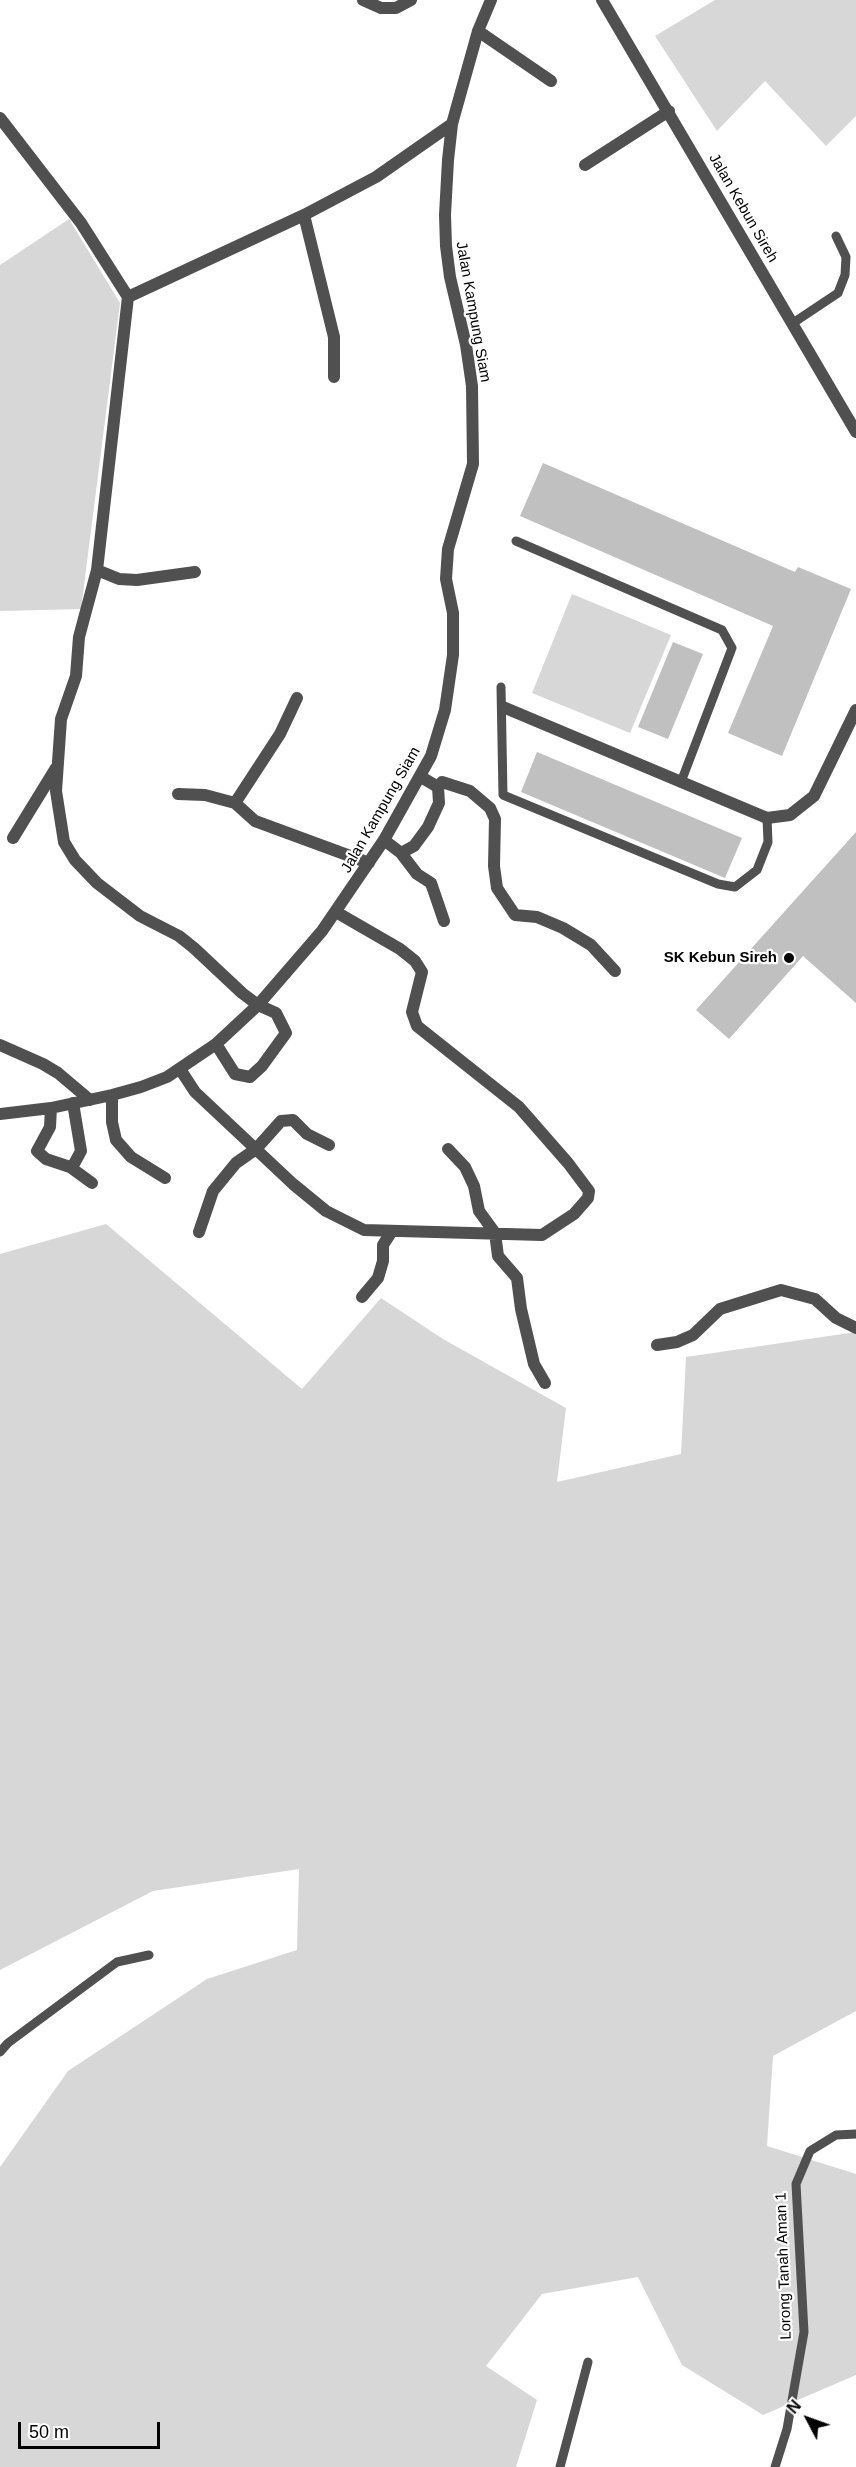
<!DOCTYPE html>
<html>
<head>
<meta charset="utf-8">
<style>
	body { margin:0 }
	#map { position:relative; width:856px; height:2467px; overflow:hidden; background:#fff; font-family:Arial,sans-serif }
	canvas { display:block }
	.north { position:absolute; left:778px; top:2389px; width:60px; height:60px; -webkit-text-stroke:4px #fff; paint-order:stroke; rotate:311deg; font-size:16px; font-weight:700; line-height:24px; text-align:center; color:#000 }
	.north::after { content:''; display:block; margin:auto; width:21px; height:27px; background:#000; clip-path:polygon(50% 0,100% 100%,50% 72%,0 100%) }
	.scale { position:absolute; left:18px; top:2422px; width:142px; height:27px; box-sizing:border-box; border:3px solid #000; border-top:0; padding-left:8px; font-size:18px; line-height:21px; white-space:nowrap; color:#000; -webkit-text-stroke:4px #fff; paint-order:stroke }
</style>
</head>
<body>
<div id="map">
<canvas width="856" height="2467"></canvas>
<div class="north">N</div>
<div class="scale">50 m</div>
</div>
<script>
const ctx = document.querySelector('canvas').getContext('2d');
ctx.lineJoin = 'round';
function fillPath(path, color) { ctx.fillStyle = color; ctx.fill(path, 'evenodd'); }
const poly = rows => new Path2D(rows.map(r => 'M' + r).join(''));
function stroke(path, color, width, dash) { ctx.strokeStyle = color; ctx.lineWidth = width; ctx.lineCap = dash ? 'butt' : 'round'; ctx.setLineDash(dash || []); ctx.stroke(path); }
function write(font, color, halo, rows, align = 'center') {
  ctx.font = font + ' Arial,sans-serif'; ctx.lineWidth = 4.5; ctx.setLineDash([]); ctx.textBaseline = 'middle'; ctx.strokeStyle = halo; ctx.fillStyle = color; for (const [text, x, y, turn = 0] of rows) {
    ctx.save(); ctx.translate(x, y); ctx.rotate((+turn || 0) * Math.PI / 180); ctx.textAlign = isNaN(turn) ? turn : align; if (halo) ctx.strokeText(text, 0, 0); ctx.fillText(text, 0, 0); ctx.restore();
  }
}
const green = poly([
	[715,0,856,0,856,116,826,146,765,81,717,131,655,36],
	[69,219,120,303,81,609,0,611,0,265],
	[572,594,671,635,630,733,532,693],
	[106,1224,302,1389,381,1298,443,1339,566,1408,557,1482,681,1454,686,1357,856,1332,856,2011,773,2056,767,2146,856,2174,856,2375,763,2415,682,2365,638,2277,542,2294,486,2366,537,2400,516,2467,0,2467,0,2167,68,2071,207,1979,297,1950,299,1869,153,1891,0,1970,0,1254]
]);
const building = poly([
	[543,463,795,572,798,567,851,589,782,756,728,733,773,626,520,516],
	[673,642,703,654,668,739,638,727],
	[537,752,742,838,725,878,521,792],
	[856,832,856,1003,803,956,729,1039,696,1010]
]);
const service = poly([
	[793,323,838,293,845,275,846,257,836,236],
	[516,541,722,630,732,648,681,782],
	[501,687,503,795,718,884,735,887,757,870,768,842,767,818],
	[0,2052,8,2043,117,1962,149,1955],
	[560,2467,588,2362],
	[775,2467,787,2429,804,2332,796,2184,810,2151,836,2135,856,2134]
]);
const minor = poly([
	[363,0,381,8,396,8,411,0],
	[478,31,551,81],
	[0,118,81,223,128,297,97,570,79,637,76,676,61,719,56,791,64,842,75,860,97,883,140,916,179,936,194,948,242,993,258,1005,276,1013,286,1033,262,1066,250,1077,235,1074,216,1044],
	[585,165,669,111],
	[304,215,334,337,334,377],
	[128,297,304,215,376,177,452,124],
	[97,570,119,579,137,580,195,572],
	[503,707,767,818,790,815,814,796,856,710],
	[438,787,442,782,470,791,490,808,495,819,494,866,497,888,515,915,537,917,563,928,591,945,615,971],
	[178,794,205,795,235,803,255,821,369,863],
	[235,803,280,734,297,698],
	[13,838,56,768],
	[384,840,401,853,417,874,431,883,444,921],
	[401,853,414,846,428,827,439,803,438,787,421,777],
	[0,1045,43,1064,58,1073,90,1100],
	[180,1069,195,1092,293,1184,326,1211,364,1230,542,1235,574,1214,588,1198,589,1191,568,1163,519,1107,417,1026,412,1012,422,972,415,961,400,949,336,912],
	[112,1095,112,1122,116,1140,131,1157,165,1178],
	[51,1108,50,1127,37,1151,46,1159,70,1167,92,1183],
	[0,1114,51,1108,112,1095,141,1087,167,1077,216,1044,258,1005,322,931,384,840,431,756,445,710,453,655,453,613,446,579,448,549,473,464,472,386,466,345,450,277,446,246,445,215,448,160,452,124,478,31,491,0],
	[448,1149,465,1167,474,1186,479,1211,495,1233,498,1256,517,1278,521,1309,534,1364,545,1383],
	[70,1167,74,1164,81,1151,73,1103],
	[199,1232,213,1191,236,1163,256,1149,281,1121,293,1120,307,1134,329,1145],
	[362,1297,378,1278,383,1261,383,1245,392,1231],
	[657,1345,677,1342,693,1335,720,1309,781,1290,815,1299,836,1318,856,1328]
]);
const tertiary = poly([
	[602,0,856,432]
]);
const markers = [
	[789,958,6,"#000"]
];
const streetNames = [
	["Jalan Kebun Sireh",743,208,60],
	["Jalan Kampung Siam",473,312,80],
	["Jalan Kampung Siam",381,810,-60],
	["Lorong Tanah Aman 1",784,2266,-92]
];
const poiNames = [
	["SK Kebun Sireh",777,958]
];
fillPath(green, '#d7d7d7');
fillPath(building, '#c0c0c0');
stroke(service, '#505050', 9);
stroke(minor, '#505050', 12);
stroke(tertiary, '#505050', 12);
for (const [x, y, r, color] of markers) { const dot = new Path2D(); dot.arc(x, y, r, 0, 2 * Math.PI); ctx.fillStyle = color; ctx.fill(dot); stroke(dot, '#fff', 2); }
write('15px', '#000', '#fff', streetNames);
write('bold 15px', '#000', '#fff', poiNames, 'right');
</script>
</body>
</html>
